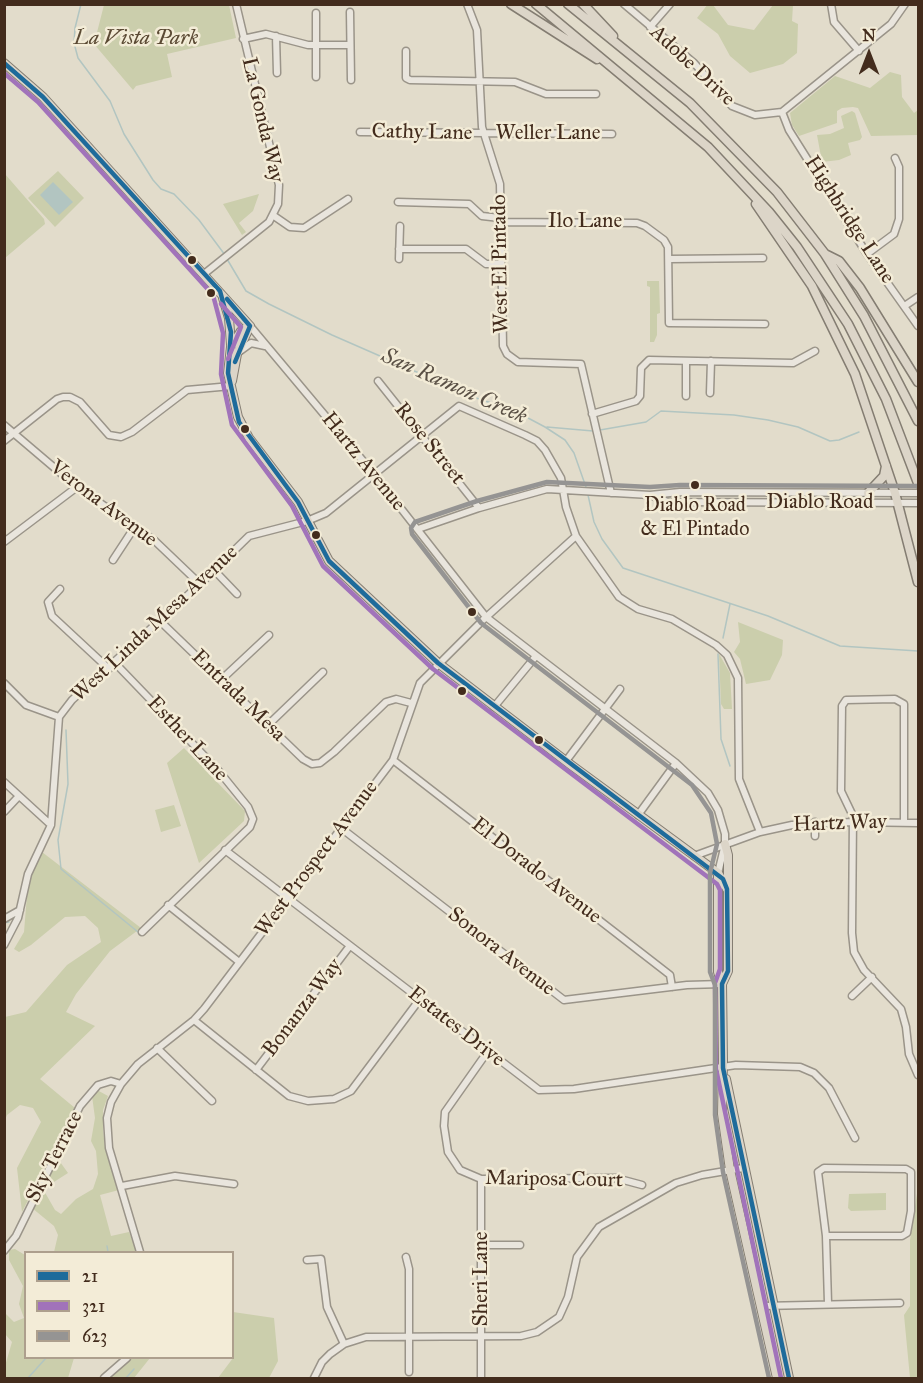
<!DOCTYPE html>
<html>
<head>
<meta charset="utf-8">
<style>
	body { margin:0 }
	#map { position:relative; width:923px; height:1383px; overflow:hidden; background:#e2dccb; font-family:"IM FELL Great Primer",serif }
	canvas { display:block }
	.frame { position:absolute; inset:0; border:6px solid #432c1d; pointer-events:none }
	.legend { position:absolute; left:24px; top:1251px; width:210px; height:108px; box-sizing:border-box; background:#f3ecd7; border:2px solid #ad9f8d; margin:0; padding:8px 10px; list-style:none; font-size:18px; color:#432c1d }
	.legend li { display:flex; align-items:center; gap:12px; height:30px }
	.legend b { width:30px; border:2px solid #ad9f8d }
	.north { position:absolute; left:839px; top:24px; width:60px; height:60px; -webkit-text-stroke:4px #f3ecd7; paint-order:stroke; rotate:0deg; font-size:16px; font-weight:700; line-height:24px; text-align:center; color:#432c1d }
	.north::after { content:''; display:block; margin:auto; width:21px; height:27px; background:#432c1d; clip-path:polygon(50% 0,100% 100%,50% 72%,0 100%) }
</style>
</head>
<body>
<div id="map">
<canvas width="923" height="1383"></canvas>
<div class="frame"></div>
<ul class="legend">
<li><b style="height:8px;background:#1e6b9b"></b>21</li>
<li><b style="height:8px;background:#a173ba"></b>321</li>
<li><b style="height:8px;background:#959493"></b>623</li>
</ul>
<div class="north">N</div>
</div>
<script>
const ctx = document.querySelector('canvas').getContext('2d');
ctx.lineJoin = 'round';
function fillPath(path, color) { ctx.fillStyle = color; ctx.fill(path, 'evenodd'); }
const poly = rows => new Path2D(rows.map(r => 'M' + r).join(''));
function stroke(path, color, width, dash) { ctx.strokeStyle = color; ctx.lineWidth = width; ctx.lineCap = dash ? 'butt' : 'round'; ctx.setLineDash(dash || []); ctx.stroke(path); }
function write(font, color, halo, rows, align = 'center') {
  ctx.font = font + ' "IM FELL Great Primer",serif'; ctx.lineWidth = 5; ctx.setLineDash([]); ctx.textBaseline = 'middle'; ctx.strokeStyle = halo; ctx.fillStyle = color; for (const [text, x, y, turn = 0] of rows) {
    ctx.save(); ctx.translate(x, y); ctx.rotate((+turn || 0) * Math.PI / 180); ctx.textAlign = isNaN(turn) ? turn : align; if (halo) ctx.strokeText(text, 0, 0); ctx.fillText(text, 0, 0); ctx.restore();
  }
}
const green = poly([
	[708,4,713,5,728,25,754,30,773,5,793,5,792,21,798,24,797,53,783,64,750,73,730,56,718,34,697,18],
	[104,5,229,5,236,38,167,54,172,77,136,86,133,90,94,44],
	[890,72,901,75,902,97,914,113,918,110,918,135,871,136,858,108,853,107,842,108,837,111,837,123,799,136,792,125,790,113,835,76,870,88],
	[852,111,855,113,862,137,860,140,848,143,851,155,839,160,822,162,817,135,830,134,844,128,841,116],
	[58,171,84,198,55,227,28,198],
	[5,174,44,219,45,224,5,258],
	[259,194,253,211,239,223,246,232,242,235,223,204],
	[647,281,659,281,660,313,657,314,657,335,654,342,650,342,650,287,647,286],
	[738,622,783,640,782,655,770,680,746,684,740,659,734,652,740,642],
	[719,654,730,673,732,709,724,709,721,704],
	[184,748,245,811,244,821,199,863,167,763],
	[174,805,181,826,161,832,155,810],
	[42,852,141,928,110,951,76,994,66,1012,95,1026,40,1079,75,1108,22,1212,17,1168,41,1122,33,1108,20,1105,7,1115,5,1120,5,1017,26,1012,67,965,101,942,98,928,85,916,65,917,31,945,19,952,14,949,24,932,28,883],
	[97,1090,108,1096,103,1110,103,1130,105,1148,119,1190,100,1195,111,1236,129,1232,137,1252,54,1252,58,1235,54,1226,32,1208,46,1177,58,1159,68,1173,43,1189,55,1210,61,1214,76,1199,93,1189,98,1174,96,1151,91,1141,95,1118,92,1096],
	[918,1187,918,1378,910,1378,904,1315,910,1306,910,1240],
	[886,1193,886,1210,851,1211,848,1208,849,1194],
	[15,1249,25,1255,26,1358,74,1358,68,1378,5,1378,5,1366,12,1342,5,1334,5,1313,14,1322,24,1318,19,1304,23,1286,9,1260,9,1250],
	[233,1312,274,1318,278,1361,269,1378,218,1378,233,1358],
	[131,1358,150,1358,134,1378,109,1378]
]);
const water = poly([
	[53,182,73,202,59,215,40,195]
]);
const stream = poly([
	[81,4,75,28,74,43,78,58,110,101,124,134,153,180,161,189,174,194,199,220,225,255],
	[227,259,246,291,269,304,332,335,476,398,513,410,545,427,565,440,574,453,587,490],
	[547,427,593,431],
	[600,430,646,422,661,411,734,415,768,420,798,427,830,441,839,440,859,432],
	[588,495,594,522,602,539,623,568,768,616,840,646,918,651],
	[723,638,730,604],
	[718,654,721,739,730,766],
	[66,730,68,784,58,840,61,869,138,932],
	[4,923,9,922],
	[107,1246,108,1252],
	[28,1378,46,1358],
	[126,1378,134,1369]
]);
const minor = poly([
	[467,4,477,30,482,127,500,184,503,346,507,354,518,362,581,364,611,493],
	[624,4,694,63,732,106,755,115,782,112,891,24,905,4],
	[831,4,834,22,859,51],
	[350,12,351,80],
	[650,27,670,4],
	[276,36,277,73],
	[243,39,266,34,308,45,350,45],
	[406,51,406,78,410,80,515,82,546,94,596,94],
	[316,77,316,13],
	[782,112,789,130,867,254,918,326],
	[360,132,612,134],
	[398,202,469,204,482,216,500,218],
	[274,216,290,227,304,228,348,199],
	[500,222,637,223,645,226,664,240,668,247,669,323,765,324],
	[399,249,466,249,486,264,501,264],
	[867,254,894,234,899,219,899,167,895,158],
	[399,259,400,226],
	[670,259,763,258],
	[204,274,269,222,278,204,279,185,236,4],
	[906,305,918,297],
	[250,326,374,474,486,617,676,763,708,793,718,810,725,834,725,844,718,873],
	[240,351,251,343,265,346],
	[378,381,479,508],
	[710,393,711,361],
	[686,396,686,361],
	[592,414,636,401,640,396,641,368,649,360,793,363,815,351],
	[4,425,77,487,155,541,200,584],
	[4,441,57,399,63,397,70,397,80,402,109,435,121,437,132,432,187,390,231,386],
	[650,495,668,502,918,503],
	[418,529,479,508,547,489,650,495,680,492,918,493],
	[4,542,77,487],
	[113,560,134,528],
	[214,570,237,594],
	[60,589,48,602,52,616,109,669],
	[160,621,303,759,312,764,320,763,334,752,386,702,396,699,411,703],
	[115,663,218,770,248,807,253,819,250,827,142,932],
	[222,679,269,635],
	[4,683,26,705,59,717],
	[494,707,536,656],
	[269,724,323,672],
	[393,760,670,975,672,987],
	[566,761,620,689],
	[4,782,51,825],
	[4,812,19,796],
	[638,815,676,763],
	[904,822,904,704,895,699,846,700,842,706,841,791,853,816,852,933,854,952,864,970,901,1009,906,1027,909,1054,918,1075],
	[341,828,564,1000,687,985,722,984],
	[815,836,815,822],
	[225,850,539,1090,574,1089,736,1065,800,1067,814,1073,829,1088,855,1138],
	[694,856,760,832,792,825,853,822,918,823],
	[168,905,238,961],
	[4,919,20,910],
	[4,945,18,918,28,874,51,825,59,717,72,700,200,584,249,536,307,521,326,513,459,406,525,435,537,441,545,450,561,478,566,507,576,536,619,597,638,609,672,619,716,645,727,655,738,678,739,779,760,832],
	[852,996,872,977],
	[194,1020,289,1096,308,1101,334,1099,351,1091,420,999],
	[157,1048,212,1101],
	[488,1051,445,1112,444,1126,448,1152,460,1170,481,1179,616,1178,642,1185],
	[256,1070,349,947],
	[481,1179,481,1378],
	[122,1186,175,1176,234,1184],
	[826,1236,902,1236,907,1233,911,1211,911,1172,906,1169,824,1168,818,1172,826,1236,828,1303],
	[481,1245,520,1245],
	[4,1251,16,1236,80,1106,98,1085,111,1081,121,1084],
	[140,1252,109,1148,107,1118,111,1102,121,1084,138,1064,194,1020,204,1009,393,760,420,683,483,620,576,536],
	[406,1257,409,1269,409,1372],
	[307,1260,321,1259,327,1307,344,1344],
	[762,1306,900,1303],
	[104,1378,127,1358],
	[314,1378,322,1362,330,1354,344,1344,366,1337,521,1336,537,1332,559,1317,568,1297,577,1257,599,1227,676,1183,702,1175,743,1168]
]);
const major = poly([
	[4,63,43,97,250,326],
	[223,298,229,318,231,345],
	[250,326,241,331,231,347,228,373,238,417,249,438,298,502,329,561,438,663,571,765,718,873,727,889],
	[232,381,237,354,250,326],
	[718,873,718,972,722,984,723,1061,722,1114,730,1170,777,1378],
	[722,984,728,971,728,855,725,844],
	[726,1079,789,1378]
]);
const highway = poly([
	[511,4,597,59],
	[536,4,708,147,769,212,797,247,848,324,886,399,918,483],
	[568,4,690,103,777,192,825,254,864,316,918,421],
	[583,4,613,36],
	[756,204,812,286,855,374,895,493,918,582],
	[825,254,839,261,860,288,918,382],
	[868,493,884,476,886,466]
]);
const bus1 = poly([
	[4,63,43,97,220,291,231,332,228,373,239,422,298,502,329,561,438,663,723,879,727,889,728,971,722,984,723,1068,789,1378],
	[227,299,250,326,235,362]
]);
const bus2 = poly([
	[4,73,38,102,213,295,223,333,221,374,232,425,292,506,323,566,433,669,717,884,720,890,720,969,715,983,716,1069,781,1378],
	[221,304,241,327,228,359]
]);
const bus3 = poly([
	[769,1378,723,1172,715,1115,715,985,710,972,710,873,717,844,711,813,692,785,481,623,412,534,411,528,415,522,477,501,547,482,650,487,680,485,918,486]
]);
const markers = [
	[192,260,5,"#432c1d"],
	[211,293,5,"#432c1d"],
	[245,429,5,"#432c1d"],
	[695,485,5,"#432c1d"],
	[316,535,5,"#432c1d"],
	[472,612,5,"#432c1d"],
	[462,691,5,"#432c1d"],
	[539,740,5,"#432c1d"]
];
const busNames = [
	["Diablo Road",695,506],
	["& El Pintado",695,530]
];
const parkNames = [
	["La Vista Park",136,39]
];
const streetNames = [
	["Adobe Drive",692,66,43],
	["La Gonda Way",262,120,77],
	["Cathy Lane",422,133,1],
	["Weller Lane",548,134],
	["Highbridge Lane",849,220,57],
	["Ilo Lane",585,222],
	["West El Pintado",501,264,-91],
	["Rose Street",429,444,51],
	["Hartz Avenue",363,462,51],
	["Diablo Road",820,503],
	["Verona Avenue",103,504,37],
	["West Linda Mesa Avenue",155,624,-43],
	["Entrada Mesa",238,696,44],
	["Esther Lane",187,739,47],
	["Hartz Way",840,824,-2],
	["West Prospect Avenue",317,859,-53],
	["El Dorado Avenue",536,871,38],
	["Sonora Avenue",501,952,38],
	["Bonanza Way",303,1008,-53],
	["Estates Drive",456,1027,38],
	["Sky Terrace",55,1157,-63],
	["Mariposa Court",554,1180,1],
	["Sheri Lane",482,1279,-90]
];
const waterNames = [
	["San Ramon Creek",454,387,24]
];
fillPath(green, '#cbceac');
fillPath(water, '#b2c5c1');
stroke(stream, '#b2c5c1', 1.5);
stroke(minor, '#9a9489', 9);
stroke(major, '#847d72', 10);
stroke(highway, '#847d72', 11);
stroke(minor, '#e9e5dd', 6);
stroke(major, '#dcd5c8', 8);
stroke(highway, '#dcd5c8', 8);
stroke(bus1, '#1e6b9b', 4.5);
stroke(bus2, '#a173ba', 4.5);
stroke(bus3, '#959493', 4.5);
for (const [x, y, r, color] of markers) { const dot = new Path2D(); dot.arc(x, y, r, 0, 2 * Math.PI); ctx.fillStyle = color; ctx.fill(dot); stroke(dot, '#f3ecd7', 2); }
write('20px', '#432c1d', '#f3ecd7', busNames);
write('italic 21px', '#5b4a34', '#f3ecd7', parkNames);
write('21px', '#432c1d', '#f3ecd7', streetNames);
write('italic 22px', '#5a5045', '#f3ecd7', waterNames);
</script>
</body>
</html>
